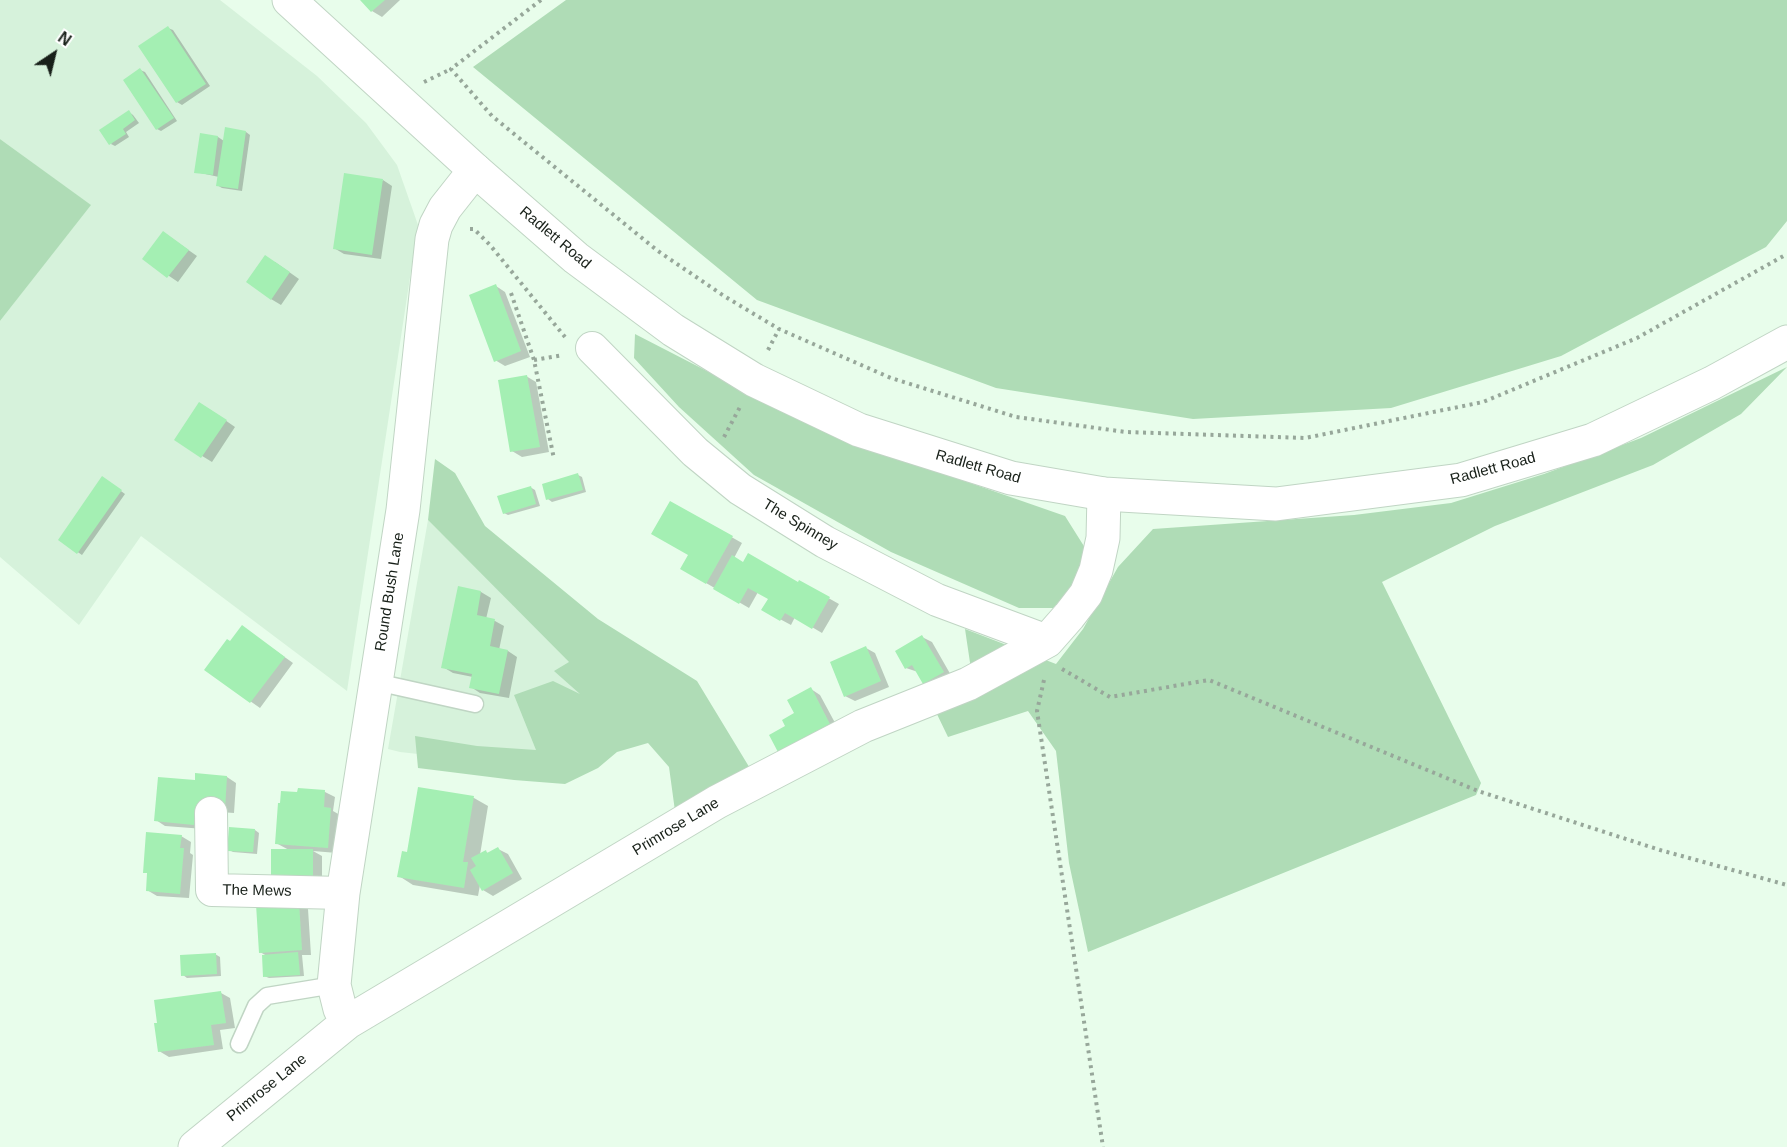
<!DOCTYPE html>
<html>
<head>
<meta charset="utf-8">
<style>
	body { margin:0 }
	#map { position:relative; width:1787px; height:1147px; overflow:hidden; background:#e8fdeb; font-family:Arial,sans-serif }
	canvas { display:block }
	.north { position:absolute; left:24px; top:24px; width:60px; height:60px; -webkit-text-stroke:4px #fff; paint-order:stroke; rotate:35deg; font-size:16px; font-weight:700; line-height:24px; text-align:center; color:#182019 }
	.north::after { content:''; display:block; margin:auto; width:21px; height:27px; background:#182019; clip-path:polygon(50% 0,100% 100%,50% 72%,0 100%) }
</style>
</head>
<body>
<div id="map">
<canvas width="1787" height="1147"></canvas>
<div class="north">N</div>
</div>
<script>
const ctx = document.querySelector('canvas').getContext('2d');
ctx.lineJoin = 'round';
function fillPath(path, color) { ctx.fillStyle = color; ctx.fill(path, 'evenodd'); }
const poly = rows => new Path2D(rows.map(r => 'M' + r).join(''));
function stroke(path, color, width, dash) { ctx.strokeStyle = color; ctx.lineWidth = width; ctx.lineCap = dash ? 'butt' : 'round'; ctx.setLineDash(dash || []); ctx.stroke(path); }
function write(font, color, halo, rows, align = 'center') {
  ctx.font = font + ' Arial,sans-serif'; ctx.lineWidth = 5; ctx.setLineDash([]); ctx.textBaseline = 'middle'; ctx.strokeStyle = halo; ctx.fillStyle = color; for (const [text, x, y, turn = 0] of rows) {
    ctx.save(); ctx.translate(x, y); ctx.rotate((+turn || 0) * Math.PI / 180); ctx.textAlign = isNaN(turn) ? turn : align; if (halo) ctx.strokeText(text, 0, 0); ctx.fillText(text, 0, 0); ctx.restore();
  }
}
const built = poly([
	[0,0,220,0,317,76,366,123,397,165,418,225,347,691,141,536,79,625,0,557,0,321,90,205,0,139],
	[428,520,638,731,571,771,400,752,388,749]
]);
const green = poly([
	[566,0,1787,0,1787,221,1766,247,1561,356,1391,408,1193,419,996,388,757,300,473,67],
	[0,139,91,205,0,321],
	[635,334,802,420,910,462,1065,516,1087,551,1082,577,1053,608,1019,608,891,552,754,475,679,407,634,358],
	[1787,367,1741,414,1653,465,1495,526,1382,582,1481,783,1476,795,1088,952,1069,863,1056,751,1028,711,948,737,934,708,972,676,965,629,1056,664,1083,629,1118,567,1153,529,1354,515,1451,503,1544,474,1641,438],
	[435,459,455,473,485,526,598,619,697,681,751,770,675,811,669,767,648,743,617,752,598,768,565,784,514,780,418,768,415,736,477,746,536,750,514,695,553,681,580,694,554,671,569,662,428,520]
]);
const shadow = poly([
	[362,0,400,0,382,17,372,11],
	[168,28,173,30,210,86,182,105,177,102,140,46],
	[140,70,145,72,177,121,161,131,157,129],
	[129,112,133,115,139,123,126,132,129,137,115,146,111,144],
	[246,132,250,135,242,191,222,188,217,185,219,177,196,172,201,135,218,137,224,141],
	[383,180,392,186,381,259,344,254,334,248],
	[164,233,197,256,178,282,144,259],
	[275,262,299,279,281,305,271,299],
	[496,286,505,292,530,357,505,366,495,360],
	[526,376,536,382,549,452,522,457,512,451],
	[209,409,235,427,212,462,176,440],
	[578,475,582,477,586,492,552,502,548,499],
	[107,481,125,494,82,555,60,540],
	[530,487,535,490,540,506,508,515,504,513],
	[671,503,742,543,734,558,744,564,799,584,800,582,839,604,822,633,795,617,791,625,763,610,770,599,758,592,749,608,682,569,690,555],
	[459,588,481,592,491,598,486,619,495,621,504,626,499,650,508,651,517,657,509,698,480,693,471,687,473,677,453,673,443,667],
	[251,633,293,663,260,708,206,670,231,643],
	[922,637,932,642,952,677,933,689,924,683,918,672,906,668],
	[866,648,875,653,889,687,855,701,845,696],
	[811,689,820,695,840,732,798,718],
	[227,777,236,783,234,813,206,811,204,829,165,826,156,820,196,782],
	[420,788,474,798,488,806,480,855,486,852,490,854,498,849,508,854,522,879,493,896,483,890,480,885,478,896,413,885,399,876,408,854],
	[299,790,325,792,335,797,333,811,340,815,337,853,313,851,322,856,322,888,289,850,276,843],
	[255,830,259,833,257,854,233,852,229,850],
	[181,836,191,842,190,853,193,855,189,898,157,896,147,890,149,874,145,872],
	[299,903,308,909,311,955,302,955,304,976,269,978,264,976,267,956,260,952],
	[215,954,220,957,221,976,187,978,183,975],
	[221,993,230,998,235,1028,220,1030,223,1049,169,1057,159,1051]
]);
const building = poly([
	[360,0,385,0,371,12],
	[168,26,206,84,176,103,138,46],
	[140,68,174,118,156,130,123,80],
	[129,110,135,120,123,129,126,134,109,145,99,130],
	[225,127,246,131,238,189,216,186],
	[200,133,218,136,213,175,194,173],
	[344,173,383,179,372,255,333,249],
	[163,231,189,250,167,278,142,259],
	[265,255,290,272,271,300,246,282],
	[496,284,521,351,494,362,469,295],
	[527,375,540,447,510,452,498,380],
	[199,402,227,420,201,458,174,440],
	[578,473,583,490,546,500,542,484],
	[102,476,122,490,77,554,58,540],
	[531,486,536,504,503,514,497,496],
	[670,501,733,536,706,584,680,569,688,555,651,534],
	[748,553,798,582,799,580,830,597,812,629,785,613,780,621,761,610,768,599,748,588,739,604,713,589,732,555,743,562],
	[458,586,481,591,477,615,495,619,490,646,508,650,499,694,469,688,472,674,441,668],
	[242,625,285,657,250,703,204,670,227,639,230,641],
	[922,635,944,672,923,684,912,665,905,669,895,651],
	[866,646,881,681,844,697,830,662],
	[811,687,831,726,779,754,769,735,785,726,782,720,794,713,787,700],
	[195,773,227,776,225,809,196,806,194,825,154,821,158,777,195,780],
	[418,787,474,796,463,862,468,862,464,888,397,877,402,851,407,852],
	[298,788,325,790,324,807,331,808,328,848,275,844,278,803,280,803,281,791,297,792],
	[229,827,255,829,253,852,227,851],
	[146,832,182,835,180,848,184,848,180,894,146,891,147,873,143,873],
	[498,847,513,873,482,891,470,870,476,866,471,858,486,850,487,853],
	[271,849,313,849,313,883,271,883],
	[299,902,302,950,259,953,256,904],
	[298,952,300,975,263,977,262,955],
	[216,953,217,974,181,976,180,955],
	[221,991,226,1023,211,1025,214,1045,158,1052,154,1023,157,1023,154,1000]
]);
const path = poly([
	[541,0,451,69,492,116,658,251,724,296,779,329,891,378,1016,417,1126,432,1305,438,1483,402,1637,338,1787,254],
	[424,82,451,69],
	[470,229,474,229,490,245,565,337],
	[511,293,534,360,554,459],
	[768,350,779,329],
	[534,360,563,355],
	[724,437,740,407],
	[1062,669,1110,697,1209,680,1478,791,1660,850,1787,885],
	[1044,680,1037,711,1103,1147]
]);
const service = poly([
	[376,682,475,704],
	[239,1044,256,1006,267,996,334,985]
]);
const minor = poly([
	[592,348,695,452,740,489,825,542,937,600,1047,641],
	[211,813,212,890,343,893]
]);
const tertiary = poly([
	[348,1022,340,1009,334,985,343,893,403,510,432,239,436,225,445,208,475,170],
	[195,1147,348,1022,717,802,863,726,968,684,1047,641,1069,616,1086,594,1096,570,1103,538,1104,494]
]);
const secondary = poly([
	[289,0,475,170,576,258,673,330,754,380,859,430,1011,478,1104,494,1276,504,1461,480,1593,440,1712,383,1787,342]
]);
const streetNames = [
	["Radlett Road",555,238,40],
	["Radlett Road",978,467,16],
	["Radlett Road",1493,469,-15],
	["The Spinney",800,525,31],
	["Round Bush Lane",390,592,-81],
	["Primrose Lane",676,827,-31],
	["The Mews",257,891,1],
	["Primrose Lane",267,1088,-39]
];
fillPath(built, '#d6f2db');
fillPath(green, '#afdcb6');
fillPath(shadow, '#0003');
fillPath(building, '#a4efb3');
stroke(service, '#c0d5c4', 19);
stroke(minor, '#c0d5c4', 34);
stroke(tertiary, '#c0d5c4', 35);
stroke(secondary, '#c0d5c4', 35);
stroke(path, '#97a79a', 4, [3, 4.5]);
stroke(service, '#fff', 16);
stroke(minor, '#fff', 32);
stroke(tertiary, '#fff', 33);
stroke(secondary, '#fff', 33);
write('15px', '#182019', '#fff', streetNames);
</script>
</body>
</html>
